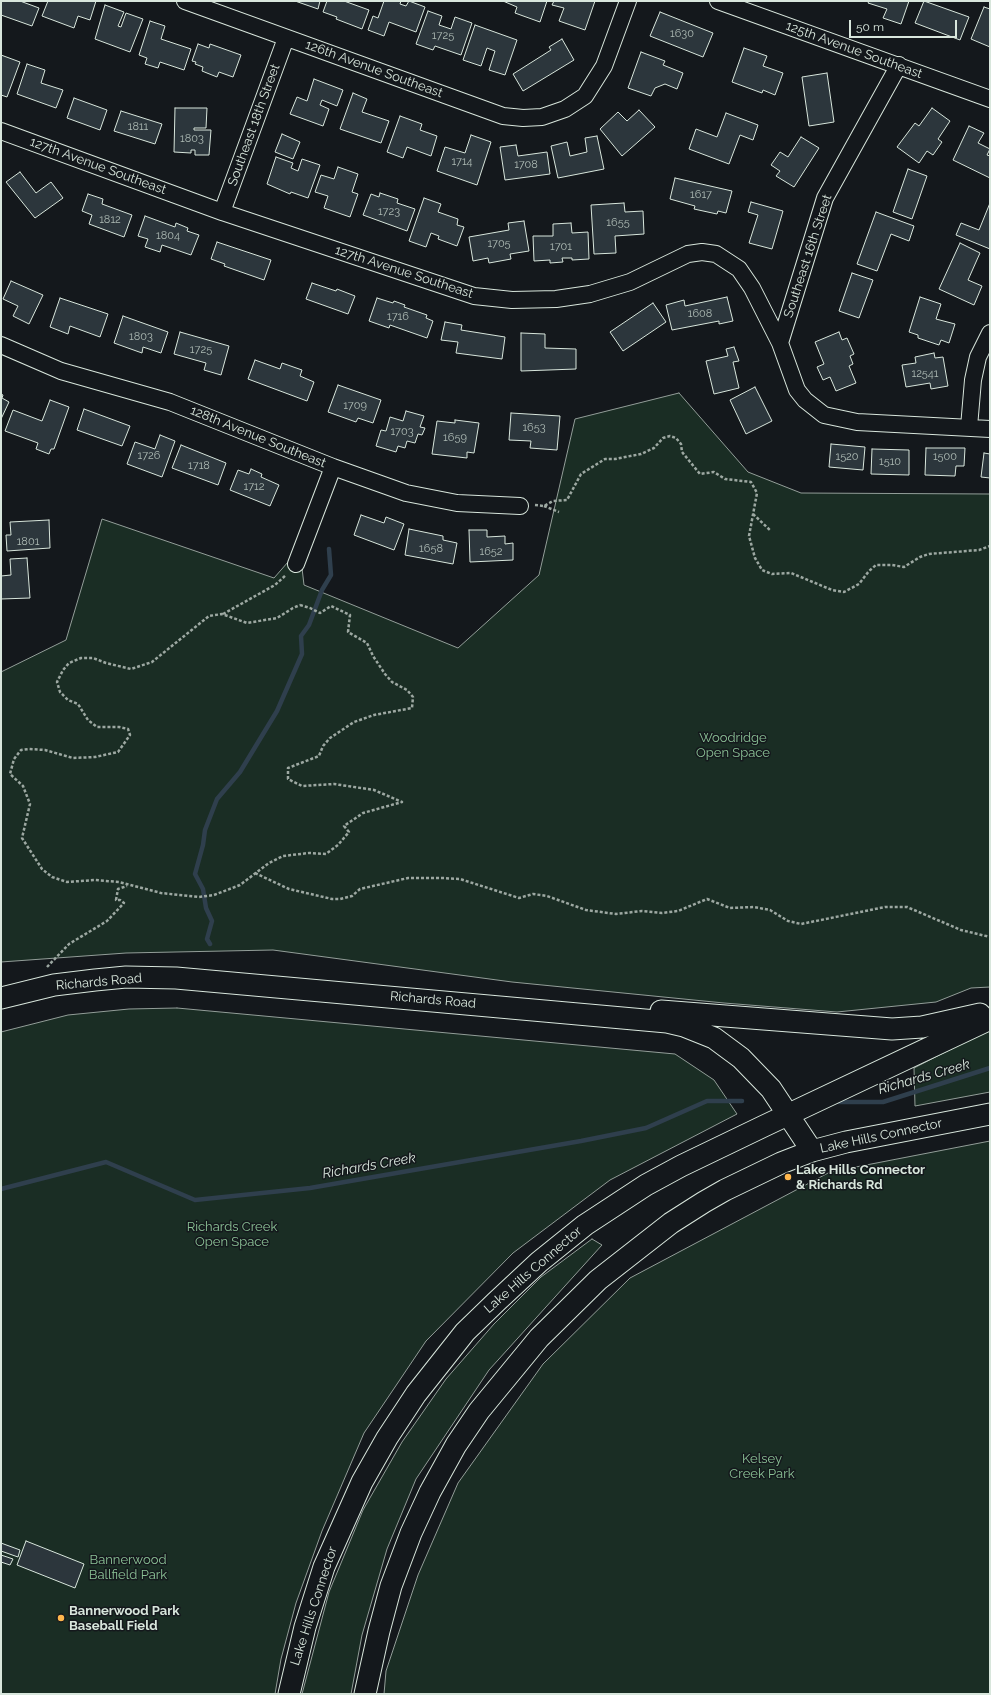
<!DOCTYPE html>
<html>
<head>
<meta charset="utf-8">
<style>
	body { margin:0 }
	#map { position:relative; width:991px; height:1695px; overflow:hidden; background:#14181c; font-family:Raleway,sans-serif }
	canvas { display:block }
	.frame { position:absolute; inset:0; border:2px solid #d8e6dc; pointer-events:none }
	.scale { position:absolute; left:849px; top:20px; width:108px; height:18px; box-sizing:border-box; border:2px solid #d8e6dc; border-top:0; padding-left:5px; font-size:12px; line-height:14px; white-space:nowrap; color:#d8e6dc; -webkit-text-stroke:3px #14181c; paint-order:stroke }
</style>
</head>
<body>
<div id="map">
<canvas width="991" height="1695"></canvas>
<div class="frame"></div>
<div class="scale">50 m</div>
</div>
<script>
const ctx = document.querySelector('canvas').getContext('2d');
ctx.lineJoin = 'round';
function fillPath(path, color) { ctx.fillStyle = color; ctx.fill(path, 'evenodd'); }
const poly = rows => new Path2D(rows.map(r => 'M' + r).join(''));
function stroke(path, color, width, dash) { ctx.strokeStyle = color; ctx.lineWidth = width; ctx.lineCap = dash ? 'butt' : 'round'; ctx.setLineDash(dash || []); ctx.stroke(path); }
function write(font, color, halo, rows, align = 'center') {
  ctx.font = font + ' Raleway,sans-serif'; ctx.lineWidth = 3; ctx.setLineDash([]); ctx.textBaseline = 'middle'; ctx.strokeStyle = halo; ctx.fillStyle = color; for (const [text, x, y, turn = 0] of rows) {
    ctx.save(); ctx.translate(x, y); ctx.rotate((+turn || 0) * Math.PI / 180); ctx.textAlign = isNaN(turn) ? turn : align; if (halo) ctx.strokeText(text, 0, 0); ctx.fillText(text, 0, 0); ctx.restore();
  }
}
const green = poly([
	[679,393,748,472,801,493,990,494,990,987,971,988,936,1002,837,1012,724,1003,512,982,273,950,126,953,1,962,1,672,66,640,102,519,274,578,288,562,302,568,304,585,458,648,539,575,575,419,679,393],
	[177,1008,675,1054,714,1080,737,1114,610,1180,513,1253,426,1341,364,1433,322,1531,296,1603,281,1659,275,1694,1,1694,1,1032,68,1015,129,1009,177,1008],
	[990,1029,990,1092,915,1106,914,1068,990,1029],
	[990,1141,990,1694,384,1694,386,1671,418,1575,458,1483,543,1364,630,1278,830,1172,990,1141],
	[592,1239,602,1245,489,1370,416,1479,387,1549,362,1635,351,1694,302,1694,329,1592,363,1510,402,1442,446,1379,494,1324,541,1277,592,1239]
]);
const stream = poly([
	[210,944,207,939,212,921,206,908,203,889,195,874,203,845,205,830,217,799,240,772,277,711,302,654,301,636,309,625,322,590,331,575,329,549],
	[839,1102,883,1102,990,1068],
	[1,1189,106,1162,195,1200,310,1188,581,1141,646,1128,707,1101,742,1101]
]);
const building = poly([
	[1,1,20,1,39,8,32,26,1,15,1,1],
	[48,1,96,1,90,20,78,16,74,28,42,16,48,1],
	[295,1,320,1,318,9,295,1],
	[327,1,344,1,369,10,362,29,336,19,337,17,323,12,327,1],
	[384,1,401,1,400,4,406,6,409,1,425,7,416,32,389,22,384,36,368,30,373,16,378,18,384,1],
	[503,1,547,1,540,22,515,13,517,7,503,1],
	[554,1,595,1,585,30,559,21,564,8,552,5,554,1],
	[869,1,909,1,901,24,883,18,887,9,868,3,869,1],
	[924,1,969,17,960,40,915,23,924,1],
	[105,5,124,12,118,26,121,27,126,13,143,19,130,52,95,39,105,5],
	[984,7,990,9,990,47,971,39,984,7],
	[428,11,442,16,439,25,451,29,455,17,472,23,461,55,435,46,433,50,416,44,428,11],
	[660,12,713,33,703,57,650,36,660,12],
	[150,21,165,26,161,39,191,49,184,70,160,62,158,68,145,64,147,58,139,55,150,21],
	[475,25,517,40,505,75,489,70,495,51,487,48,481,66,463,60,475,25],
	[562,39,574,60,523,91,513,74,551,50,549,47,562,39],
	[198,44,209,48,210,44,241,55,233,77,219,72,217,77,202,71,203,67,195,64,196,62,192,61,198,44],
	[744,48,767,56,763,66,783,73,775,95,763,90,762,93,732,82,744,48],
	[641,52,665,61,663,65,683,73,677,89,665,84,655,88,651,96,628,88,641,52],
	[1,55,20,62,7,97,1,95,1,55],
	[27,64,45,70,41,83,63,90,56,108,17,94,27,64],
	[827,73,834,122,809,126,802,77,827,73],
	[314,79,343,90,337,106,322,100,320,105,329,109,323,126,290,114,297,97,307,101,314,79],
	[353,93,367,99,362,112,389,121,381,143,340,129,353,93],
	[74,98,107,110,100,130,67,118,74,98],
	[175,108,207,108,206,128,194,128,194,130,211,130,209,155,195,155,195,150,191,150,191,153,174,152,175,108],
	[932,108,950,121,938,139,942,142,933,155,927,151,919,163,897,147,915,123,919,126,932,108],
	[639,110,655,127,622,156,600,129,618,112,627,121,639,110],
	[121,111,162,124,155,144,114,131,121,111],
	[726,113,758,125,753,140,740,135,729,164,689,149,696,129,717,137,726,113],
	[400,116,422,124,420,130,437,136,431,156,407,147,403,158,387,152,400,116],
	[969,126,984,133,978,143,990,149,987,155,990,156,990,178,953,160,969,126],
	[282,134,300,142,293,159,275,152,282,134],
	[471,135,491,142,477,185,437,171,445,147,465,153,471,135],
	[597,136,604,169,558,178,551,146,567,142,570,156,587,152,585,138,597,136],
	[801,137,819,148,794,187,776,176,780,171,771,165,780,152,788,157,801,137],
	[516,145,518,156,547,152,550,174,505,180,500,147,516,145],
	[276,157,293,163,291,168,298,171,302,159,320,165,308,198,291,192,290,194,267,184,276,157],
	[338,167,358,174,352,192,358,194,350,217,324,208,328,196,315,192,321,175,334,179,338,167],
	[908,169,927,176,912,219,893,212,908,169],
	[20,172,36,193,51,182,63,198,35,218,6,182,20,172],
	[675,178,732,191,726,213,718,211,717,214,694,209,695,206,670,199,675,178],
	[380,193,398,199,397,203,415,209,407,231,363,215,371,194,379,197,380,193],
	[88,194,103,199,102,204,132,215,124,237,89,224,92,215,82,211,88,194],
	[424,198,441,204,438,212,458,219,457,225,464,227,457,246,438,239,439,236,431,233,426,247,409,241,424,198],
	[751,202,783,211,772,249,749,243,758,215,748,212,751,202],
	[624,203,625,212,643,211,644,234,615,236,616,253,594,254,591,205,624,203],
	[990,203,990,249,956,235,961,223,979,230,990,203],
	[876,212,914,226,909,241,891,234,877,271,857,264,876,212],
	[145,216,175,227,176,223,188,228,187,231,199,235,191,255,162,245,160,252,145,247,148,239,138,236,145,216],
	[524,221,529,251,510,254,511,259,489,263,488,258,473,261,469,237,509,230,508,223,524,221],
	[571,223,572,233,588,232,589,259,572,260,572,258,562,258,563,262,550,263,550,260,534,261,533,236,553,236,553,224,571,223],
	[217,242,271,260,264,280,224,266,225,264,211,259,217,242],
	[960,243,980,253,968,280,982,286,974,305,939,289,960,243],
	[852,273,873,280,859,318,839,311,852,273],
	[11,281,43,295,29,324,13,316,18,306,3,299,11,281],
	[312,283,336,291,337,289,355,296,348,314,306,299,312,283],
	[727,297,733,321,719,324,719,321,672,330,666,305,684,300,685,306,727,297],
	[920,297,941,304,936,319,955,324,949,343,941,340,939,345,918,338,918,335,909,332,920,297],
	[60,298,108,314,100,337,70,326,68,334,50,327,60,298],
	[377,298,393,303,394,301,405,305,404,307,427,315,426,318,433,321,427,338,390,325,389,328,369,321,377,298],
	[653,303,666,322,623,351,610,332,653,303],
	[123,316,168,332,161,353,143,347,142,353,114,343,123,316],
	[445,322,462,325,461,330,505,337,502,359,456,353,458,342,441,340,445,322],
	[180,332,229,346,221,375,204,370,206,363,174,354,180,332],
	[839,332,842,340,847,338,854,354,850,356,853,364,849,366,856,383,836,391,830,377,823,380,817,367,824,364,815,342,839,332],
	[521,333,545,334,545,348,576,349,576,369,521,371,521,333],
	[734,347,739,361,733,362,739,388,714,394,706,361,728,356,726,349,734,347],
	[934,353,935,358,943,357,948,386,931,389,930,383,906,387,902,365,916,363,915,357,934,353],
	[255,360,280,369,282,363,302,370,300,376,314,382,307,401,248,379,255,360],
	[338,385,381,400,373,423,358,418,356,422,328,412,338,385],
	[755,387,772,421,746,434,730,400,755,387],
	[1,394,3,395,2,398,9,402,1,419,1,394],
	[50,400,69,407,54,449,51,449,49,454,36,449,38,443,5,431,13,410,42,421,50,400],
	[84,409,130,426,122,446,77,430,84,409],
	[406,411,424,416,420,427,425,428,422,435,418,434,415,443,407,441,405,448,398,446,396,452,376,446,381,430,386,431,390,417,403,421,406,411],
	[511,413,560,416,557,450,530,448,531,441,509,440,511,413],
	[455,420,479,423,474,453,467,452,467,458,432,454,437,421,455,423,455,420],
	[160,435,175,441,162,477,127,464,135,442,155,449,160,435],
	[831,444,865,447,863,470,829,467,831,444],
	[181,445,226,463,218,485,172,468,181,445],
	[926,448,965,448,964,466,956,466,955,476,925,475,926,448],
	[872,449,909,450,909,475,871,474,872,449],
	[984,453,990,454,990,478,981,477,984,453],
	[251,469,262,474,261,477,279,485,270,506,230,490,238,470,249,474,251,469],
	[361,515,384,523,386,517,404,524,394,550,354,535,361,515],
	[49,520,50,548,7,551,6,535,11,535,10,522,49,520],
	[409,529,443,536,443,540,457,543,453,564,405,555,409,529],
	[469,530,487,530,487,537,505,536,505,544,513,543,513,560,470,562,469,530],
	[27,558,30,598,1,599,1,576,11,575,10,559,27,558],
	[26,1541,84,1564,75,1588,17,1565,26,1541],
	[1,1543,20,1550,18,1557,1,1551,1,1543],
	[1,1555,13,1559,10,1565,1,1562,1,1555]
]);
const path = poly([
	[535,505,544,506,553,501,567,500,581,474,605,459,615,459,641,454,654,448,663,438,670,436,676,438,681,444,682,452,700,474,714,472,725,479,751,482,757,493,749,536,755,558,762,570,772,574,791,573,832,590,844,592,859,584,869,571,876,565,892,565,904,567,920,557,929,554,979,550,990,546],
	[544,506,559,512],
	[753,514,771,531],
	[300,605,310,608,320,613,331,606,350,615,348,632,367,643,373,656,385,674,392,682,407,690,413,697,412,708,374,715,354,722,330,738,323,746,319,756,288,768,288,779,302,786,334,784,374,790,402,802,363,813,344,826,349,832,338,845,326,854,309,853,283,856,269,863,240,885,214,895,199,897,161,893,119,882,95,880,67,882,52,877,42,869,22,838,30,804,23,786,10,774,14,759,21,750,29,749,45,750,73,758,95,757,118,752,130,735,128,729,119,727,97,727,88,720,78,704,68,700,60,692,57,682,63,670,69,663,81,658,93,658,106,663,131,669,152,662,209,616,222,614,247,623,277,618,293,608,300,605],
	[223,614,275,585,286,575],
	[255,873,289,889,332,899,340,899,352,896,360,889,408,878,442,878,460,879,519,898,533,894,547,896,586,910,616,914,642,911,662,913,678,911,707,899,730,908,754,907,770,910,788,921,801,924,885,907,907,907,961,930,990,937],
	[47,967,69,944,107,921,124,903,120,900,116,900,118,889,127,886]
]);
const minor = poly([
	[185,1,503,116,523,118,542,117,565,109,585,96,604,66,628,1],
	[718,1,990,99],
	[1,131,222,212,474,296,512,300,556,299,590,294,630,282,688,254,702,252,716,254,739,269,752,288,780,343,797,390,805,400,824,415,857,422,990,429],
	[222,212,286,38],
	[780,343,825,198,899,65],
	[1,345,61,371,170,402,333,467,406,493,457,503,520,506],
	[969,427,973,380,978,357,990,333],
	[296,564,333,467]
]);
const major = poly([
	[1,998,54,985,95,980,126,977,176,978,667,1022,684,1026,714,1038,741,1058,771,1089,812,1151],
	[661,1011,892,1029,922,1027,980,1014],
	[289,1694,305,1627,324,1567,362,1482,387,1438,416,1394,465,1332,496,1302,539,1262,585,1225,646,1185,681,1166,764,1126,990,1019],
	[365,1694,379,1631,391,1586,411,1533,430,1492,456,1445,479,1411,539,1338,598,1280,671,1223,704,1202,725,1190,781,1163,812,1151,846,1142,990,1114]
]);
const markers = [
	[788,1177,4,"#ffb74d"],
	[61,1618,4,"#ffb74d"]
];
const numberNames = [
	["1630",682,34],
	["1725",443,36],
	["1811",138,127],
	["1803",192,139],
	["1714",462,162],
	["1708",526,165],
	["1617",701,195],
	["1723",389,212],
	["1812",110,220],
	["1655",618,223],
	["1804",168,236],
	["1705",499,244],
	["1701",561,247],
	["1608",700,314],
	["1716",398,317],
	["1803",141,337],
	["1725",201,350],
	["12541",925,374],
	["1709",355,406],
	["1653",534,428],
	["1703",402,432],
	["1659",455,438],
	["1726",149,456],
	["1520",847,457],
	["1500",945,457],
	["1510",890,462],
	["1718",199,466],
	["1712",254,487],
	["1801",28,542],
	["1658",431,549],
	["1652",491,552]
];
const streetNames = [
	["125th Avenue Southeast",854,50,20],
	["126th Avenue Southeast",374,69,20],
	["Southeast 18th Street",254,125,-70],
	["127th Avenue Southeast",98,166,20],
	["Southeast 16th Street",808,256,-72],
	["127th Avenue Southeast",404,272,18],
	["128th Avenue Southeast",258,437,22],
	["Richards Road",99,982,-5],
	["Richards Road",433,1000,5],
	["Lake Hills Connector",881,1136,-12],
	["Lake Hills Connector",533,1270,-41],
	["Lake Hills Connector",314,1606,-72]
];
const parkNames = [
	["Woodridge",733,738],
	["Open Space",733,753],
	["Richards Creek",232,1227],
	["Open Space",232,1242],
	["Kelsey",762,1459],
	["Creek Park",762,1474],
	["Bannerwood",128,1560],
	["Ballfield Park",128,1575]
];
const poiNames = [
	["Lake Hills Connector",796,1170],
	["& Richards Rd",796,1185],
	["Bannerwood Park",69,1611],
	["Baseball Field",69,1626]
];
const waterNames = [
	["Richards Creek",924,1077,-16],
	["Richards Creek",369,1166,-10]
];
fillPath(green, '#1a2d24');
stroke(green, '#939e99', 1);
stroke(stream, '#2f3f4d', 4.5);
fillPath(building, '#2c363c');
stroke(building, '#d8e6dc', 1);
stroke(minor, '#d8e6dc', 18);
stroke(major, '#d8e6dc', 23);
stroke(path, '#9da8a2', 2.5, [3, 2]);
stroke(minor, '#14181c', 16);
stroke(major, '#14181c', 21);
for (const [x, y, r, color] of markers) { const dot = new Path2D(); dot.arc(x, y, r, 0, 2 * Math.PI); ctx.fillStyle = color; ctx.fill(dot); stroke(dot, '#14181c', 1.5); }
write('11px', '#adbab4', null, numberNames);
write('13px', '#d8e6dc', '#14181c', streetNames);
write('13px', '#8ac095', '#14181c', parkNames);
write('bold 13px', '#d8e6dc', '#14181c', poiNames, 'left');
write('italic 14px', '#d8e6dc', '#14181c', waterNames);
</script>
</body>
</html>
